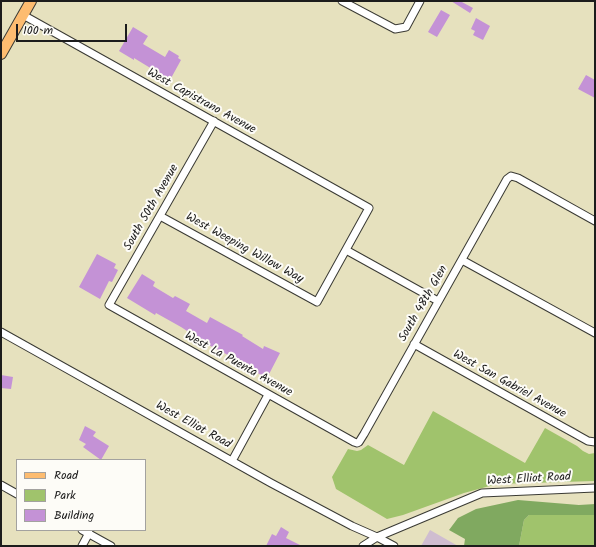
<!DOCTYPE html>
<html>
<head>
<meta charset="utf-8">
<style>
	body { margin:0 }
	#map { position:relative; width:596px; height:547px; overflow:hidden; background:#e6e1be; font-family:Kalam,sans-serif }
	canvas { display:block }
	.frame { position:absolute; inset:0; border:2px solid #1c1c1c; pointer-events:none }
	.legend { position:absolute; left:16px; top:459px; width:130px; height:72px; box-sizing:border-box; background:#fdfcf7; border:1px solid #a3a29f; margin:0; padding:5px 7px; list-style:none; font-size:12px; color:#1c1c1c }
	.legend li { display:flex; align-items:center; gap:8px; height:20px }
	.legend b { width:20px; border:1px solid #a3a29f }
	.scale { position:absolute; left:16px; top:24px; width:111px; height:18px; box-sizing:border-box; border:2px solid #1c1c1c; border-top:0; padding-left:5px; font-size:12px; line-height:14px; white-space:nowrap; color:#1c1c1c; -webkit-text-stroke:3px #fdfcf7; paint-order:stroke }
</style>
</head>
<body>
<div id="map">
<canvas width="596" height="547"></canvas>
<div class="frame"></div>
<ul class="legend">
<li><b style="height:5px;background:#fdbc70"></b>Road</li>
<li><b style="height:11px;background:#a0c36c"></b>Park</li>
<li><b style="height:11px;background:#c492d6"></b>Building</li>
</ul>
<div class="scale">100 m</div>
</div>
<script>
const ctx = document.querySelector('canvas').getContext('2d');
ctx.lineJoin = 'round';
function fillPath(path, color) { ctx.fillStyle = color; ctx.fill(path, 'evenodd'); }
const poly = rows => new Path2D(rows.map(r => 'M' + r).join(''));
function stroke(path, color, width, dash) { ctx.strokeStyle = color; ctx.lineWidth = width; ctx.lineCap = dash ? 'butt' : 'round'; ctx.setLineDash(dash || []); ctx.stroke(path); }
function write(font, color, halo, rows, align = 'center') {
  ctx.font = font + ' Kalam,sans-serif'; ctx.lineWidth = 4; ctx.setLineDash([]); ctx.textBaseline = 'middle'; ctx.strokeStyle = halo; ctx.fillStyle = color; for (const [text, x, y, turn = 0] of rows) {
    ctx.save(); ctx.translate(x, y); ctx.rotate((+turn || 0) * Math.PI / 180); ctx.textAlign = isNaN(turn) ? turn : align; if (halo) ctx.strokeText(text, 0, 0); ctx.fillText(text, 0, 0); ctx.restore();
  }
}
const industrial = poly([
	[430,530,458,546,421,546]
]);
const green = poly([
	[433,411,525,463,545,428,577,446,583,451,589,454,595,453,595,481,497,484,464,493,403,515,387,519,336,489,332,477,348,449,357,451,361,450,368,445,404,465],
	[585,514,595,515,595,546,519,546,524,520,529,515]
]);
const forest = poly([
	[518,500,579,505,595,504,595,515,529,515,524,520,519,546,464,546,465,539,449,530,458,518,476,509]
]);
const building = poly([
	[451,1,460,1,473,8,470,13],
	[441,10,450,15,437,37,428,32],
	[476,18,490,26,483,40,473,35,475,31,471,29],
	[133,27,148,36,143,44,165,57,169,50,179,56,178,58,181,60,170,80,134,58,134,60,119,51],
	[586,75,595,80,595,98,578,89],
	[97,254,116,264,114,268,118,270,112,282,109,281,100,299,79,287],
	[142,274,155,282,153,286,173,298,175,296,190,304,186,311,207,323,210,317,243,335,242,336,263,349,264,346,280,353,267,378,252,370,253,369,228,355,197,339,198,338,181,327,156,313,155,315,127,298],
	[1,375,13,377,11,389,1,388],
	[85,426,96,432,93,436,109,446,101,460,83,447,86,444,79,440],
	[281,527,289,532,286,538,302,546,266,546,272,534,276,536]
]);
const minor = poly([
	[342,1,395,29,406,27,420,1],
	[23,15,369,208,317,302,160,216],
	[214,121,109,305,354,442,357,443,359,442,364,434,507,179,511,176,518,178,595,221],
	[346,250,438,301],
	[462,260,595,333],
	[1,332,271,483,352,526,377,537,394,546],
	[414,344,588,441,595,442],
	[232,461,268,395],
	[1,485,17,494],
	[82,530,111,546],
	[82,546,89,533],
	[363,546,377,537,482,493,595,488]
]);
const primary = poly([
	[1,54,31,1]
]);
const streetNames = [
	["West Capistrano Avenue",201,102,29],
	["South 50th Avenue",152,208,-60],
	["West Weeping Willow Way",244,249,29],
	["South 48th Glen",424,304,-60],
	["West La Puenta Avenue",238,365,29],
	["West San Gabriel Avenue",509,385,29],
	["West Elliot Road",193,426,29],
	["West Elliot Road",529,480,-3]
];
fillPath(industrial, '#cfbdd0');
fillPath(green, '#a0c36c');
fillPath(forest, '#80a960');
fillPath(building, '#c492d6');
stroke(minor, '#3a3a34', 9);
stroke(primary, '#3a3a34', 12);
stroke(minor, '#fff', 7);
stroke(primary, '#fdbc70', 10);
write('12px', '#1c1c1c', '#fdfcf7', streetNames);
</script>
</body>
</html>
